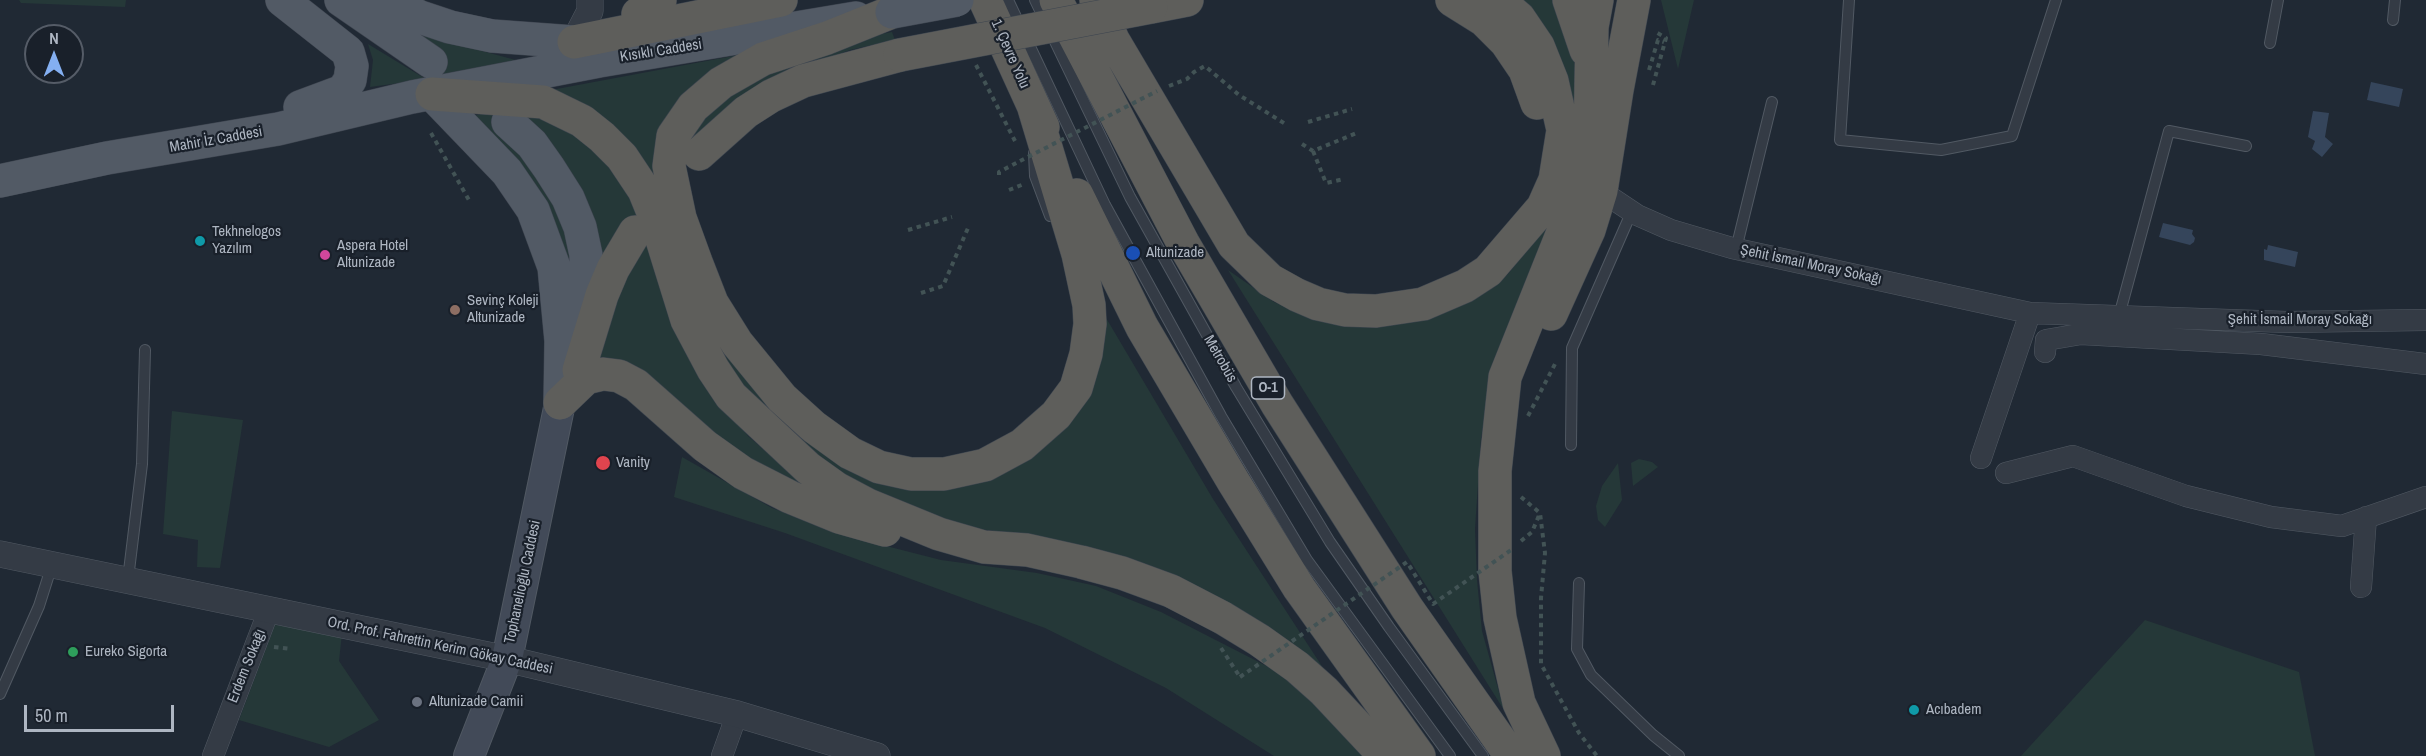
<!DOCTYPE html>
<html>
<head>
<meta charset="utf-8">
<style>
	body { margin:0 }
	#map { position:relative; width:2426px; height:756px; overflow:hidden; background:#202934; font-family:"Archivo Narrow",sans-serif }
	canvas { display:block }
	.north { position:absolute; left:24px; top:24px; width:60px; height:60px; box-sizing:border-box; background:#19202a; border:2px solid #555c67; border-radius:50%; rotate:0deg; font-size:16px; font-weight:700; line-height:24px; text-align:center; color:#aeb6c2 }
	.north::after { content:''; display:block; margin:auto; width:21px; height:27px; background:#84aff1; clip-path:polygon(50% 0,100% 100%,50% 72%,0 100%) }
	.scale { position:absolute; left:24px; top:705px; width:150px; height:27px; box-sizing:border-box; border:3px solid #aeb6c2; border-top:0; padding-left:8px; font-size:18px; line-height:21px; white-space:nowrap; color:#aeb6c2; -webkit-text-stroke:4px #19202a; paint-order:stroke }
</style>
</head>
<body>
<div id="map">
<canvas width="2426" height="756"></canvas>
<div class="north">N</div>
<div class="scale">50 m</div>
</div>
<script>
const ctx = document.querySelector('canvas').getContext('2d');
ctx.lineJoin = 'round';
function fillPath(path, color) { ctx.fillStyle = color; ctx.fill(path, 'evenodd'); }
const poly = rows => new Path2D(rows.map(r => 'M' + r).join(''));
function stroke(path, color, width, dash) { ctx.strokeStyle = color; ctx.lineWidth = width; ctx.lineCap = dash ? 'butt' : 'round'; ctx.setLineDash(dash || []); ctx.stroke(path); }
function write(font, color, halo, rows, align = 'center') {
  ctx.font = font + ' "Archivo Narrow",sans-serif'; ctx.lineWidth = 4.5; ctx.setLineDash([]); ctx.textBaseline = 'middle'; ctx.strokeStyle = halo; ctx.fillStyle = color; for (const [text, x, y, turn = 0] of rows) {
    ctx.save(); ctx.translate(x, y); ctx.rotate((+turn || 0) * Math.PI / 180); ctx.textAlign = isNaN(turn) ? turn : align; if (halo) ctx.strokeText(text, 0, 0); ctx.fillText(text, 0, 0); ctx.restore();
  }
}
const green = poly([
	[19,0,126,0,125,7,21,3],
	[1522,0,1558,0,1574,53,1578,109,1575,156,1492,379,1481,438,1475,529,1477,580,1482,631,1504,710,1228,270,1274,302,1310,317,1474,299,1508,274,1536,237,1567,162],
	[1661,0,1694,0,1678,69],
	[401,29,534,65,370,87,373,60,368,44,424,78,431,62],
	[892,32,895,40,850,50,815,63,680,170,688,130,752,76,845,41],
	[749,53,658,182,546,91],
	[525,108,572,128,621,177,715,395,748,436,792,474,839,504,797,490,589,364,598,281,528,155,566,230,576,271,570,290,471,117,495,109],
	[1099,306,1213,499,1327,674,1006,533,941,523,903,508,793,444,720,360,705,310,899,480,1049,441],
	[172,411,243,420,220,568,197,567,198,540,163,534],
	[682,457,772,508,847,536,941,560,1037,573,1096,586,1161,612,1288,677,1369,756,1274,756,1166,688,1045,628,785,533,674,497],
	[1639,459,1652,462,1658,467,1633,486,1631,463],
	[1618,463,1622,500,1605,527,1598,520,1596,506,1602,486],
	[2145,620,2299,672,2315,756,2021,756],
	[275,625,342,633,339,661,379,720,329,747,239,720]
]);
const water = poly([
	[2371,82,2403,89,2399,107,2367,100],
	[2313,111,2329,113,2325,137,2333,144,2322,157,2312,149,2315,141,2308,137],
	[2163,223,2193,230,2192,234,2195,238,2194,242,2190,245,2159,237],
	[2268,245,2298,252,2295,267,2264,260,2264,249,2267,250]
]);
const path = poly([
	[976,65,1015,141],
	[1649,70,1658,40,1664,42],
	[1653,85,1666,38,1654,31],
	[1169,86,1187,79,1194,72,1205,66,1239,95,1287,125],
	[1308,122,1352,109],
	[431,133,470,202],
	[1302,144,1313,151,1359,132],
	[1313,151,1326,183,1344,179],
	[999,175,999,172,1020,161],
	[1009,190,1024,184],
	[908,230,952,217],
	[921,293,943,286,968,228],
	[1528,416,1556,362],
	[1521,497,1540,513,1545,553,1541,598,1541,664,1579,733,1597,756],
	[1521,541,1532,532,1540,513],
	[274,647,291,649],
	[1221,648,1240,677]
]);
const service = poly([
	[1008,0,1105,205,1221,416,1307,560,1450,756],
	[1035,0,1130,197,1236,387,1330,542,1389,627,1483,756],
	[1849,0,1840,140,1941,150,2012,136,2056,0],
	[2393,20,2395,0],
	[2270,43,2278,0],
	[1034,153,1035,176,1050,216],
	[1736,249,1772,102],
	[2119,316,2169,131,2246,146],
	[1571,445,1572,348,1632,211],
	[128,579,142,464,145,350],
	[1579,583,1577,649,1591,675,1653,735,1679,756],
	[0,694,39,606,52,565]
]);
const minor = poly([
	[1601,191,1637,215,1671,230,1732,248,2030,313,2287,322,2426,320],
	[2045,352,2046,340,2081,334,2261,344,2426,364],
	[1981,458,2030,313],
	[2006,473,2073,456,2186,496,2271,517,2342,526,2426,497],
	[2361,587,2366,517],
	[213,756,269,610],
	[722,756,737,714]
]);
const tertiary = poly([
	[574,42,590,11,590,0],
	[0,554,507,659,737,714,877,756]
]);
const secondary = poly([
	[469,756,507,659,560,403]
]);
const primary = poly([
	[282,0,348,52,352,66,350,80,343,91,300,107],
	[341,0,431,62],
	[387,0,420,17,450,27,492,36,574,42],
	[432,94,507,172,533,210,554,267,561,341,560,403],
	[508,122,532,144,549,168,568,198,580,227,586,255,587,313,584,333],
	[0,181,107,158,278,129,412,97,599,61,856,18]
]);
const trunk = poly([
	[985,0,1043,127],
	[1056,0,1183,243,1277,404,1407,608,1511,756],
	[1096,0,1113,40,1234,245,1270,280,1297,295,1318,304,1345,310,1376,311,1423,304,1465,286,1488,271,1543,207,1555,180,1563,130,1552,81,1538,46,1519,18,1498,0],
	[1452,0,1484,20,1506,42,1525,70,1537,103],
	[1569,0,1586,50],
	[1151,7,1187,0],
	[892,12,827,38,763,59,721,83,693,107,673,136,669,166,680,218,696,262,712,303,737,343,782,398,814,427,850,453,879,467,911,474,944,474,985,465,1022,445,1056,415,1076,388,1086,354,1090,324,1089,305,1078,254,1034,108],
	[638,14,660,0],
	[574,42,781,0],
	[432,94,543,102,582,121,602,137,622,157,644,190,655,217,687,320,713,369,731,396,808,468,836,488,868,505,939,534,984,547,1027,550,1081,562,1122,573,1171,591,1223,618,1259,640,1297,667,1324,691,1385,756],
	[699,154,746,112,771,96,803,81,900,55],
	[1077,195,1142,327,1233,481,1299,588,1419,756],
	[1551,314,1589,230,1601,191,1617,90,1634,0],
	[579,370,602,295,613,269,635,232],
	[560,403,586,378,603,374,619,376,636,385,705,446,743,473,790,497,839,517,885,530],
	[1544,756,1519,703,1500,618,1495,571,1495,471,1505,377,1571,212,1590,141,1592,27,1597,0]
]);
const pathBridge = poly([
	[1020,161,1157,91],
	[1240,677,1407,562,1433,604,1514,548]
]);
const primaryBridge = poly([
	[892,12,957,0]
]);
const trunkBridge = poly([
	[900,55,1151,7]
]);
const markers = [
	[200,241,6,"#0f9aa8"],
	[1133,253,8,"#1a4fb4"],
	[325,255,6,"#d1479c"],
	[455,310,6,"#8d6e63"],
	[603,463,8,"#e0444e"],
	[73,652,6,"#2e9e5b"],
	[417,702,6,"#6b7280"],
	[1914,710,6,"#0f9aa8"]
];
const shields = [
	[1268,388,33]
];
const shieldNames = [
	["O-1",1268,388]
];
const streetNames = [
	["Kısıklı Caddesi",661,51,-9],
	["1. Çevre Yolu",1010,54,66],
	["Mahir İz Caddesi",216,140,-10],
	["Şehit İsmail Moray Sokağı",1811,265,12],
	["Şehit İsmail Moray Sokağı",2300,320],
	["Metrobüs",1220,359,60],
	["Tophanelioğlu Caddesi",523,582,-78],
	["Ord. Prof. Fahrettin Kerim Gökay Caddesi",440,646,12],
	["Erdem Sokağı",247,666,-68]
];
const poiNames = [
	["Tekhnelogos",212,232],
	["Yazılım",212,249],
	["Aspera Hotel",337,246],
	["Altunizade",337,263],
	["Altunizade",1146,253],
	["Sevinç Koleji",467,301],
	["Altunizade",467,318],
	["Vanity",616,463],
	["Eureko Sigorta",85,652],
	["Altunizade Camii",429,702],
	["Acıbadem",1926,710]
];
fillPath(green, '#253838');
fillPath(water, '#35455b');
stroke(service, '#515963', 12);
stroke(minor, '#515963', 22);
stroke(tertiary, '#515963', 27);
stroke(secondary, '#515963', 32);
stroke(primary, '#3d444f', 34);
stroke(trunk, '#3e4650', 34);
stroke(path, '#425355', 4, [4.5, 4.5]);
stroke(service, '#343b45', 10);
stroke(minor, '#343b45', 21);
stroke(tertiary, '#343b45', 26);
stroke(secondary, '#424a58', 30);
stroke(primary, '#525a65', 33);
stroke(trunk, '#5e5e5b', 33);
stroke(primaryBridge, '#3d444f', 34, []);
stroke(trunkBridge, '#3e4650', 34, []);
stroke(pathBridge, '#425355', 4, [4.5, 4.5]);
stroke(primaryBridge, '#525a65', 33);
stroke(trunkBridge, '#5e5e5b', 33);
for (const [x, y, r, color] of markers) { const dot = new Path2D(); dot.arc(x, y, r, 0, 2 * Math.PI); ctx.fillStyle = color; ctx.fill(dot); stroke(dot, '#19202a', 2); }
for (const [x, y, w] of shields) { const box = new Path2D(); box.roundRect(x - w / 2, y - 11, w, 22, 4.5); ctx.fillStyle = '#19202a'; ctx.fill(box); stroke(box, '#aeb6c2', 1.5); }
write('bold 14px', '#aeb6c2', null, shieldNames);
write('15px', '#aeb6c2', '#19202a', streetNames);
write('15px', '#aeb6c2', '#19202a', poiNames, 'left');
</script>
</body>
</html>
